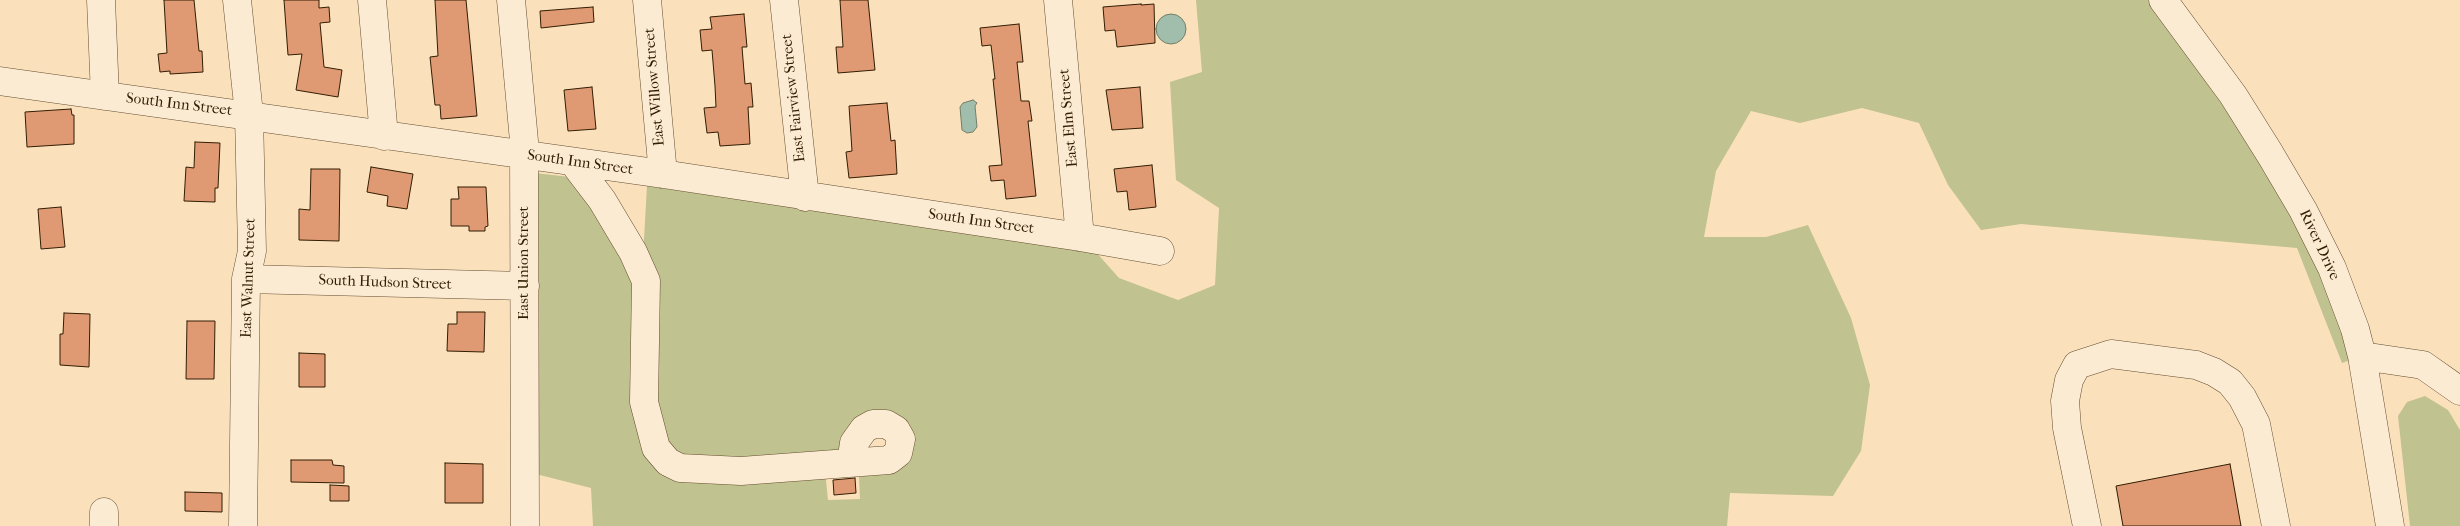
<!DOCTYPE html>
<html>
<head>
<meta charset="utf-8">
<style>
	body { margin:0 }
	canvas { display:block; background:#fbe0bc }
</style>
</head>
<body>
<canvas width="2460" height="526"></canvas>
<script>
const ctx = document.querySelector('canvas').getContext('2d');
ctx.lineJoin = 'round';
function fillPath(path, color) { ctx.fillStyle = color; ctx.fill(path, 'evenodd'); }
const poly = rows => new Path2D(rows.map(r => 'M' + r).join(''));
function stroke(path, color, width, dash) { ctx.strokeStyle = color; ctx.lineWidth = width; ctx.lineCap = dash ? 'butt' : 'round'; ctx.setLineDash(dash || []); ctx.stroke(path); }
function write(font, color, halo, rows, align = 'center') {
  ctx.font = font + ' "IM FELL French Canon",serif'; ctx.lineWidth = 4; ctx.setLineDash([]); ctx.textBaseline = 'middle'; ctx.strokeStyle = halo; ctx.fillStyle = color; for (const [text, x, y, turn = 0] of rows) {
    ctx.save(); ctx.translate(x, y); ctx.rotate((+turn || 0) * Math.PI / 180); ctx.textAlign = isNaN(turn) ? turn : align; if (halo) ctx.strokeText(text, 0, 0); ctx.fillText(text, 0, 0); ctx.restore();
  }
}
const green = poly([
	[1196,0,2148,0,2266,166,2335,299,2351,360,2342,363,2297,248,2021,224,1981,230,1948,185,1919,123,1862,108,1800,123,1751,111,1716,171,1704,237,1766,237,1808,225,1851,318,1870,385,1861,451,1833,496,1730,493,1727,526,593,526,591,488,532,473,535,173,570,177,586,193,635,285,634,403,641,448,665,469,688,483,825,471,828,500,860,499,859,477,891,471,887,419,844,456,710,464,679,456,663,444,652,396,643,257,647,186,1095,251,1119,278,1178,300,1215,285,1219,208,1176,180,1170,82,1202,72],
	[2425,396,2448,410,2460,430,2460,526,2410,526,2398,416,2407,402]
]);
const water = poly([
	'1156 29a15 15 0 1 1 30 0a15 15 0 1 1-30 0Z',
	[973,100,977,103,975,106,977,127,973,132,967,133,962,130,960,107,963,103,973,100]
]);
const building = poly([
	[164,0,194,0,199,51,202,51,203,72,170,74,170,71,160,72,158,54,167,53,164,0],
	[284,0,319,0,319,8,329,7,330,22,320,23,324,67,342,70,338,97,296,90,302,54,288,55,284,0],
	[435,0,466,0,477,116,441,119,440,105,435,105,430,57,438,56,435,0],
	[840,0,868,0,875,70,838,73,836,47,843,47,840,0],
	[1141,4,1141,5,1154,4,1155,43,1117,47,1115,30,1105,31,1103,7,1141,4],
	[593,7,594,22,541,28,540,11,593,7],
	[744,14,747,47,742,47,745,84,751,83,753,107,748,107,750,144,720,146,718,132,707,133,704,108,716,107,715,86,712,50,702,51,700,30,712,29,710,17,744,14],
	[1019,24,1023,62,1017,62,1021,101,1029,101,1032,121,1028,121,1036,196,1006,199,1004,180,991,181,989,166,1002,165,993,79,995,79,991,45,982,46,980,28,1019,24],
	[592,87,596,129,568,131,564,90,592,87],
	[1140,87,1143,128,1112,130,1106,90,1140,87],
	[887,103,891,141,895,140,897,174,849,178,846,152,852,151,849,106,887,103],
	[71,109,72,115,74,115,74,144,27,147,25,112,71,109],
	[195,142,220,143,218,188,215,188,215,202,184,201,186,167,194,168,195,142],
	[1152,165,1156,207,1129,210,1127,191,1117,192,1114,169,1152,165],
	[371,167,413,174,407,209,387,206,388,196,367,192,371,167],
	[311,169,340,169,339,241,299,240,299,209,310,210,311,169],
	[458,187,486,187,488,226,485,227,485,231,469,231,469,226,451,226,451,199,459,199,458,187],
	[61,207,65,247,41,249,38,209,61,207],
	[457,312,485,312,484,352,447,351,448,324,457,324,457,312],
	[64,313,90,314,89,367,60,365,60,334,63,334,64,313],
	[187,321,215,321,214,379,186,379,187,321],
	[299,353,325,354,325,387,299,387,299,353],
	[291,460,332,460,333,465,344,466,344,483,291,482,291,460],
	[445,463,483,464,483,503,445,503,445,463],
	[2230,464,2241,526,2123,526,2116,486,2230,464],
	[855,478,856,493,834,495,833,480,855,478],
	[330,485,349,486,349,501,330,501,330,485],
	[185,492,222,493,222,512,185,511,185,492]
]);
const minor = poly([
	[101,0,105,96],
	[237,0,249,114,252,251,246,279,243,526],
	[372,0,384,136],
	[511,0,524,141,525,526],
	[647,0,663,174],
	[784,0,805,197],
	[1058,0,1080,237],
	[2163,0,2233,95,2270,154,2303,210,2332,268,2355,329,2362,356,2390,526],
	[0,81,663,174,1080,237,1160,251],
	[573,162,602,200,633,252,646,281,644,402,656,448,668,462,680,468,741,471,889,460,898,453,901,439,896,430,886,424,873,424,864,429,854,443,851,463],
	[246,279,525,286],
	[2362,356,2423,365,2460,391],
	[104,526,104,512],
	[2087,526,2067,428,2065,401,2069,380,2077,365,2111,354,2196,365,2214,372,2230,382,2242,397,2256,424,2276,526]
]);
const streetNames = [
	["East Willow Street",655,87,-95],
	["East Fairview Street",794,98,-96],
	["South Inn Street",179,105,7],
	["East Elm Street",1069,118,-95],
	["South Inn Street",580,163,8],
	["South Inn Street",981,222,8],
	["River Drive",2319,245,65],
	["East Union Street",524,263,-90],
	["East Walnut Street",249,278,-88],
	["South Hudson Street",385,283,2]
];
fillPath(green, '#c0c290');
fillPath(water, '#a0beab');
stroke(water, '#747e67', 1);
fillPath(building, '#df9a73');
stroke(building, '#311d02', 1);
stroke(minor, '#644e30', 29);
stroke(minor, '#fcebd3', 28);
write('15px', '#311d02', '#fcebd3', streetNames);
</script>
</body>
</html>
